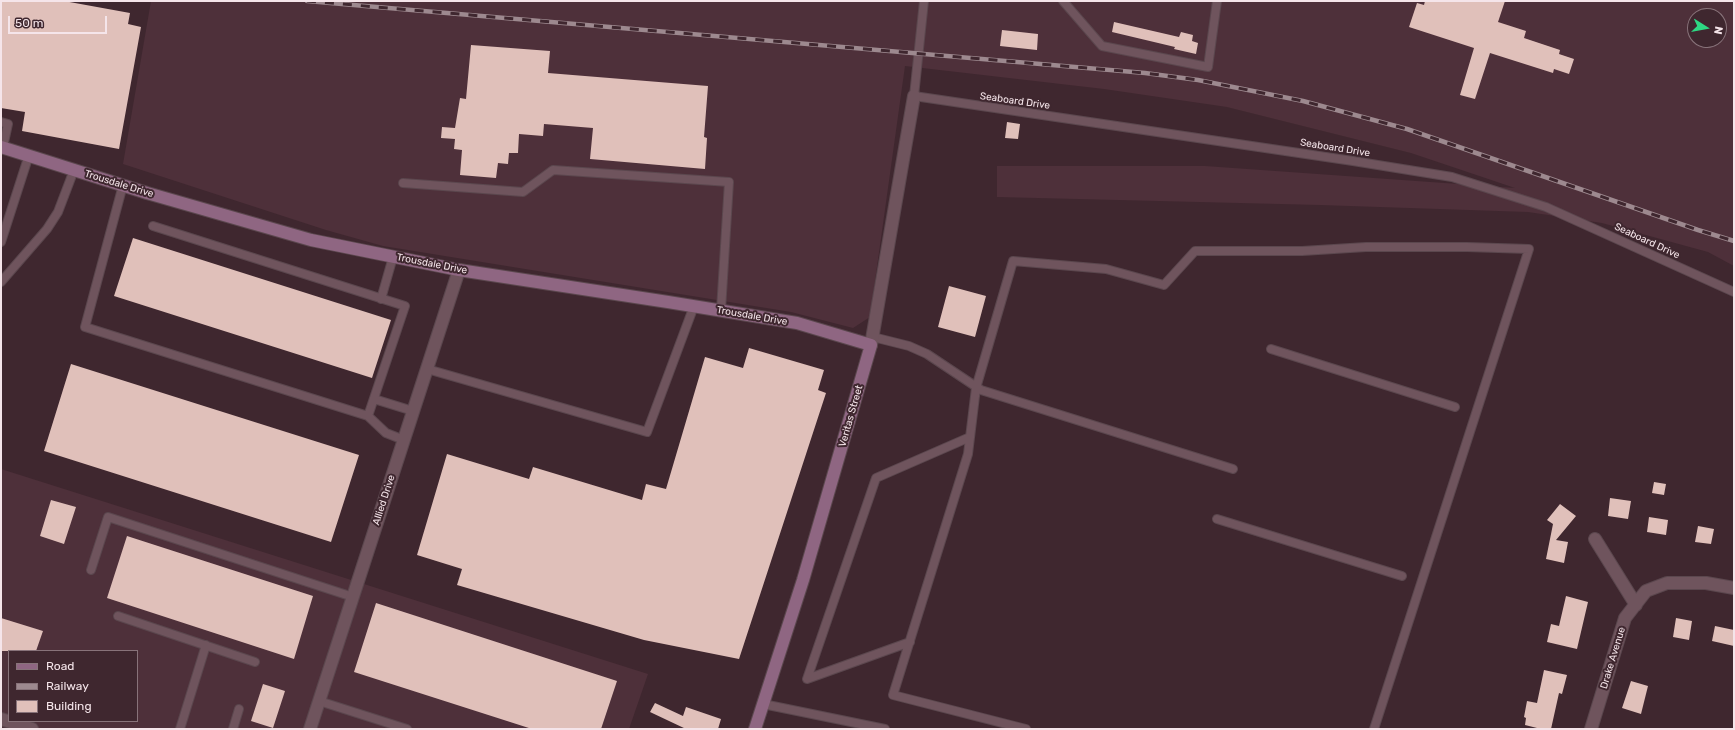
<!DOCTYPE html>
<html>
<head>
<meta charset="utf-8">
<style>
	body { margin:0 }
	#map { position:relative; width:1735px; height:730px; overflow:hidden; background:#3f272f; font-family:Rubik,sans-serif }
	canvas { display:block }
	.frame { position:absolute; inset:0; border:2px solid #f5e5ea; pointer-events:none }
	.legend { position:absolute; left:8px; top:650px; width:130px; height:72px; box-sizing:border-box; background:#3f272f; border:1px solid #88737a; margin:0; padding:5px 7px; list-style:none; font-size:12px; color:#f5e5ea }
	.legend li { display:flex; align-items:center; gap:8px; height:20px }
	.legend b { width:20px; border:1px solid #88737a }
	.north { position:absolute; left:1687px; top:8px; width:40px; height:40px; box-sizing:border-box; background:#3f272f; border:1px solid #88737a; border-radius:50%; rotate:101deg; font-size:11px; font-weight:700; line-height:16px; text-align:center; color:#f5e5ea }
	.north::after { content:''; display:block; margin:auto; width:14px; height:18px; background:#2ed883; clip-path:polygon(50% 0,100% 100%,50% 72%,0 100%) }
	.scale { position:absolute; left:8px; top:16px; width:99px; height:18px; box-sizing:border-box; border:2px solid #f5e5ea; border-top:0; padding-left:5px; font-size:12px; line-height:14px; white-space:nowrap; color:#f5e5ea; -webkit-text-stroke:3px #3f272f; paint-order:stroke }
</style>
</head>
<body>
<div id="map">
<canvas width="1735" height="730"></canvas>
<div class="frame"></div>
<ul class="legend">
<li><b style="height:5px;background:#8f6682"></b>Road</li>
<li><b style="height:5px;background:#9d898f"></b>Railway</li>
<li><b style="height:11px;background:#e0c0ba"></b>Building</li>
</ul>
<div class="north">N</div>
<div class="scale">50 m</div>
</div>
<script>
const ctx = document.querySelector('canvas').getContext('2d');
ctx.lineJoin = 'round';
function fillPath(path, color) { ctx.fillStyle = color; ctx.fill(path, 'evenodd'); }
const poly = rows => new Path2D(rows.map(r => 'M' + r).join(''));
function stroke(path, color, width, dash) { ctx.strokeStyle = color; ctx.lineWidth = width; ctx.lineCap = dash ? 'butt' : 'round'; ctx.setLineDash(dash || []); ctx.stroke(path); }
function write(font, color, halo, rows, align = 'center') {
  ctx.font = font + ' Rubik,sans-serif'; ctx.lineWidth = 4; ctx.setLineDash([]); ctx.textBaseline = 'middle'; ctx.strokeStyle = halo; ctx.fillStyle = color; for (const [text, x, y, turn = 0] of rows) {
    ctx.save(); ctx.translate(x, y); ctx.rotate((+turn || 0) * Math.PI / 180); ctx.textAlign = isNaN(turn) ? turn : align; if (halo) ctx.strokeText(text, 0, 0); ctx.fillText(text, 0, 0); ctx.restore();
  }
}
const built = poly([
	[151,1,1734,1,1734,266,1708,252,1602,223,1528,212,1320,205,997,197,997,166,1205,166,1515,188,1411,153,1227,107,1104,89,905,66,870,317,853,328,791,312,383,246,326,230,123,164],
	[1695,16,1719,16,1719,40,1695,40],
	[1,469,648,674,629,729,1,729],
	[9,651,137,651,137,721,9,721]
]);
const building = poly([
	[1,1,64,1,130,13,128,24,141,27,119,149,22,131,25,112,1,108],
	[1425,1,1505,1,1498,22,1526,31,1524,38,1560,50,1559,54,1574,59,1569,74,1554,69,1553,73,1490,53,1475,99,1460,95,1474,48,1409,27,1417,3,1424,5],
	[1114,22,1179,37,1181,32,1193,35,1192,41,1198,43,1196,54,1174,49,1175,47,1112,32],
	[1002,30,1038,34,1037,50,1000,46],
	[471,45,550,51,548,73,708,86,704,137,707,138,705,169,590,159,593,128,544,124,543,136,519,134,518,153,509,153,508,164,498,163,496,178,460,175,462,150,454,149,455,139,441,138,442,127,455,128,460,98,466,99],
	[1007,122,1020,124,1018,139,1005,138],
	[133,238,391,320,372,378,114,296],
	[949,286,986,296,975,337,938,327],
	[749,348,824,370,818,390,826,393,739,659,644,640,457,585,462,569,417,555,447,454,529,479,533,467,642,500,646,484,666,489,705,357,743,368],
	[71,364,359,455,331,542,44,451],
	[1654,482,1666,484,1664,495,1652,493],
	[1610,498,1631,501,1628,519,1608,516],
	[51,500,76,507,64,544,40,536],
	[1560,504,1576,516,1556,540,1568,542,1564,563,1546,559,1553,524,1547,520],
	[1649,517,1668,520,1666,535,1647,532],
	[1698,526,1714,529,1711,544,1695,542],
	[127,536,313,596,294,659,107,598],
	[1566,596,1588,602,1577,649,1547,642,1551,624,1559,626],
	[376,603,617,681,601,729,532,729,354,672],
	[1,618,43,631,36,651,1,651],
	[1676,618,1692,621,1689,640,1673,637],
	[1715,626,1734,630,1734,646,1712,641],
	[1544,670,1567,675,1562,694,1559,693,1551,729,1541,729,1525,725,1526,718,1524,717,1527,701,1537,703],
	[1631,681,1648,686,1641,714,1622,708],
	[263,684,285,691,273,728,251,721],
	[655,703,683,716,686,707,721,719,718,729,686,729,650,712]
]);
const lane = poly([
	[924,1,914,96,1353,161,1452,177,1546,207,1734,292],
	[1063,1,1102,46,1208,67,1217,1],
	[1,122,8,124,3,147],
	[403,183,523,192,553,170,729,182,721,310],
	[123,185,85,327,368,416,386,433,404,440],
	[153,226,405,306,368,416],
	[1,242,29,155],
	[1,282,47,229,58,212,74,170],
	[381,299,393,257],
	[873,337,909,346,927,354,981,390,1233,469],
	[1271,349,1455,407],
	[427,369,647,432,694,306],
	[374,399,413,411],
	[1217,519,1402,576],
	[91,570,108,517,353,597],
	[118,616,255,662],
	[910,642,807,679,876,478,970,437],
	[319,701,407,729],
	[763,704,885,729],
	[180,729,206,645],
	[233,729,239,709],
	[1026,729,893,695,968,454,976,388,1013,261,1106,269,1164,285,1195,251,1302,251,1366,247,1467,247,1529,249,1374,729]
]);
const street = poly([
	[871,345,914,96],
	[1595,539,1636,605],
	[1,719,32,729],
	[310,729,459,270],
	[1591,729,1625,618,1646,591,1667,583,1706,583,1734,588]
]);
const secondary = poly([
	[1,147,147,193,311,240,459,270,668,302,797,323,871,345,803,580,755,729]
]);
const rail = poly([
	[307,1,1145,73,1198,80,1303,101,1407,129,1698,230,1734,241]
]);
const streetNames = [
	["Seaboard Drive",1015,101,8],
	["Seaboard Drive",1335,148,9],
	["Trousdale Drive",119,184,17],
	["Seaboard Drive",1647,241,25],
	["Trousdale Drive",432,264,11],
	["Trousdale Drive",752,316,10],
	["Veritas Street",851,416,-74],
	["Allied Drive",384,500,-72],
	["Drake Avenue",1613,658,-73]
];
fillPath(built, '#4e303a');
fillPath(building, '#e0c0ba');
stroke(lane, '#5b474e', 10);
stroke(street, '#5b474e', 14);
stroke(secondary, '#5b474e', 14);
stroke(lane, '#6f545d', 8);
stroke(street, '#6f545d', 12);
stroke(secondary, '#8f6682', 12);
stroke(rail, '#9d898f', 4.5);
stroke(rail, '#3f272f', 3, [9]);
write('10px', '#f5e5ea', '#3f272f', streetNames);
</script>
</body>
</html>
